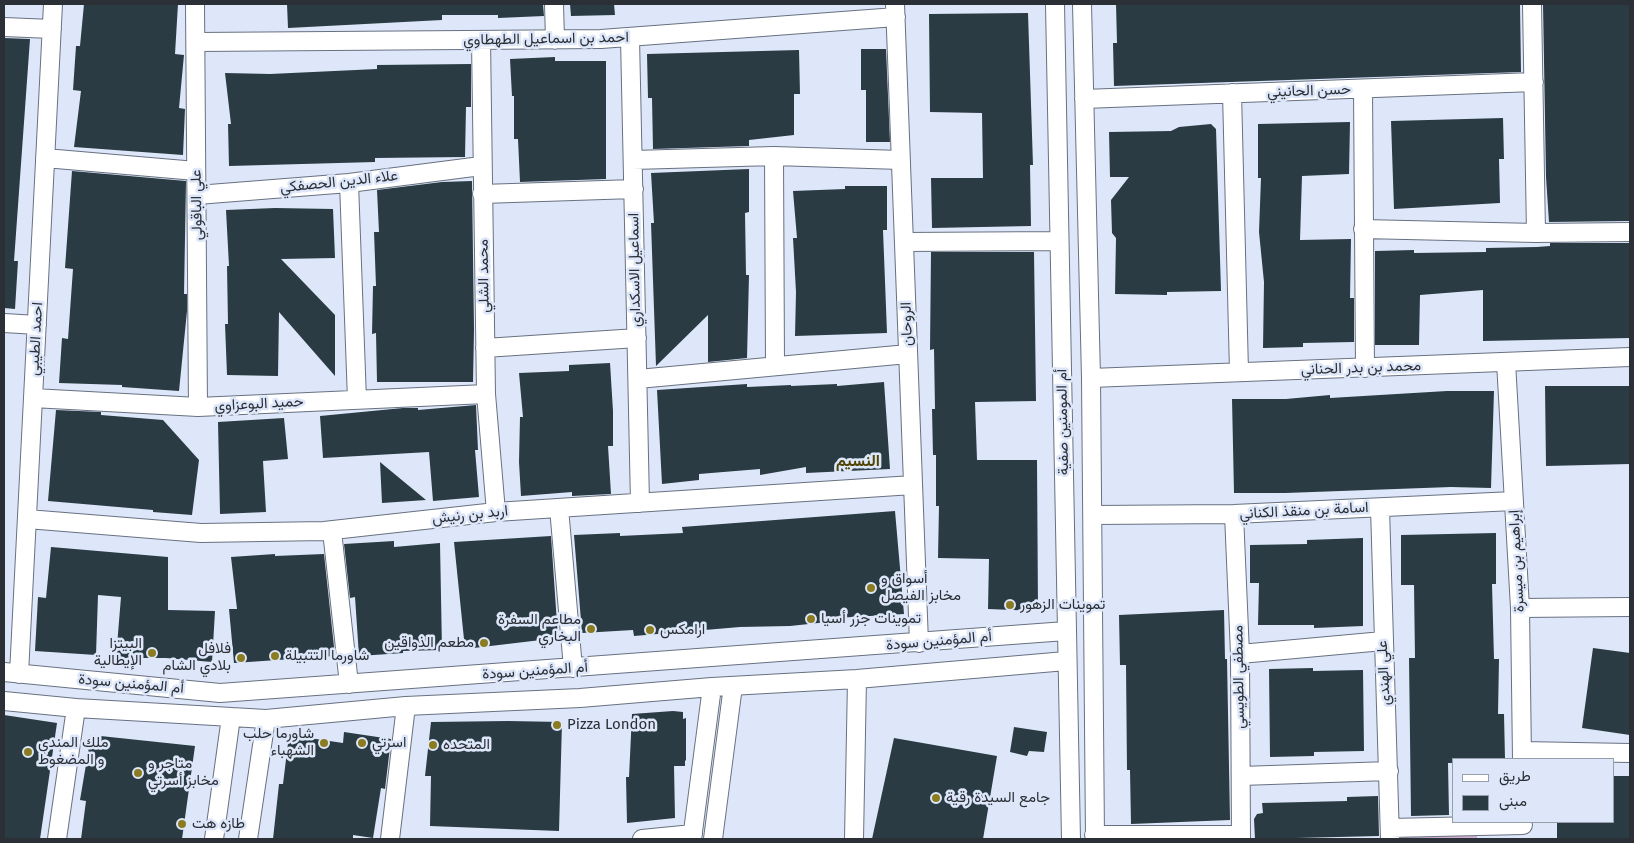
<!DOCTYPE html>
<html>
<head>
<meta charset="utf-8">
<style>
	body { margin:0 }
	#map { position:relative; width:1634px; height:843px; overflow:hidden; background:#dde7f9; font-family:"Fira Sans",Vazirmatn,sans-serif }
	canvas { display:block }
	.frame { position:absolute; inset:0; border:5px solid #2b2f36; pointer-events:none }
	.legend { position:absolute; left:1452px; top:758px; width:162px; height:65px; box-sizing:border-box; background:#dde7f9; border:1px solid #969dab; margin:0; padding:6px 9px; list-style:none; font-size:15px; color:#2b2f36 }
	.legend li { display:flex; align-items:center; gap:10px; height:25px }
	.legend b { width:25px; border:1px solid #969dab }
</style>
</head>
<body>
<div id="map">
<canvas width="1634" height="843"></canvas>
<div class="frame"></div>
<ul class="legend">
<li><b style="height:6px;background:#fff"></b>طريق</li>
<li><b style="height:14px;background:#2a3b43"></b>مبنى</li>
</ul>
</div>
<script>
const ctx = document.querySelector('canvas').getContext('2d');
ctx.lineJoin = 'round';
function fillPath(path, color) { ctx.fillStyle = color; ctx.fill(path, 'evenodd'); }
const poly = rows => new Path2D(rows.map(r => 'M' + r).join(''));
function stroke(path, color, width, dash) { ctx.strokeStyle = color; ctx.lineWidth = width; ctx.lineCap = dash ? 'butt' : 'round'; ctx.setLineDash(dash || []); ctx.stroke(path); }
function write(font, color, halo, rows, align = 'center') {
  ctx.font = font + ' "Fira Sans",Vazirmatn,sans-serif'; ctx.lineWidth = 5; ctx.setLineDash([]); ctx.textBaseline = 'middle'; ctx.strokeStyle = halo; ctx.fillStyle = color; for (const [text, x, y, turn = 0] of rows) {
    ctx.save(); ctx.translate(x, y); ctx.rotate((+turn || 0) * Math.PI / 180); ctx.textAlign = isNaN(turn) ? turn : align; if (halo) ctx.strokeText(text, 0, 0); ctx.fillText(text, 0, 0); ctx.restore();
  }
}
const green = poly([
	[1477,833,1477,839,1403,839,1403,834]
]);
const building = poly([
	[84,4,178,4,175,54,184,55,179,108,185,109,183,155,74,147,81,91,73,90,76,46,80,46],
	[287,4,543,4,544,16,498,18,498,15,442,15,442,20,288,28],
	[570,4,614,4,615,15,571,16],
	[1116,4,1520,4,1521,72,1114,86,1113,43,1117,43],
	[1543,4,1630,4,1630,221,1549,222,1546,177],
	[1028,13,1033,165,1030,165,1031,226,932,228,931,178,983,178,982,113,930,112,929,14],
	[4,38,30,39,14,261,18,261,15,309,4,308],
	[861,49,886,49,890,142,866,142,866,90,861,90],
	[799,50,800,94,794,94,794,135,749,140,749,146,653,149,652,98,648,98,647,54],
	[555,57,555,61,606,61,606,179,520,182,518,139,514,139,514,96,512,96,510,59],
	[471,64,471,107,466,107,465,157,375,158,375,162,229,166,228,124,231,124,225,73,270,74,377,69,377,65],
	[1503,118,1504,159,1499,159,1500,203,1394,209,1391,121],
	[1350,122,1349,174,1302,176,1300,240,1351,239,1350,298,1354,298,1354,342,1303,343,1303,347,1263,348,1264,282,1259,232,1261,178,1258,178,1258,124],
	[1211,124,1216,129,1221,291,1167,292,1167,295,1115,294,1116,238,1112,233,1111,200,1129,177,1110,177,1109,132,1171,131,1179,127],
	[749,169,749,212,745,213,746,275,749,275,747,358,708,362,708,315,656,366,651,223,654,223,651,173],
	[72,171,186,181,184,294,187,294,187,311,179,391,122,387,122,385,59,383,62,338,68,339,73,269,65,268],
	[472,181,474,330,473,382,377,382,376,333,372,334,373,286,376,286,374,232,379,232,377,190,442,182],
	[845,186,887,186,887,230,883,230,887,333,795,336,796,292,793,238,797,238,793,191,845,189],
	[275,208,333,209,335,258,281,259,335,315,335,376,279,312,278,376,227,375,225,324,228,324,227,266,229,266,226,210],
	[1550,243,1630,243,1630,338,1483,341,1483,290,1420,295,1419,345,1375,345,1375,251,1414,250,1414,253,1486,252,1486,248,1537,247,1550,246],
	[931,252,1034,252,1036,401,975,402,977,460,1037,460,1038,611,988,609,989,559,938,558,939,506,936,506,936,455,933,455,932,409,935,409,934,349,930,350],
	[610,363,613,411,613,446,608,446,611,494,572,496,572,492,521,496,519,462,520,417,523,417,519,373,569,371,569,365],
	[884,382,890,469,806,473,806,467,760,475,760,469,699,474,699,480,662,484,657,390,747,384,747,387,791,385,791,386,837,384,837,386],
	[1545,386,1630,386,1630,464,1546,466],
	[1447,391,1494,391,1491,488,1451,487,1285,493,1234,493,1232,399,1286,399,1330,395,1330,398],
	[476,405,478,450,475,450,479,497,433,501,429,452,323,458,320,416,403,408,418,408,418,410],
	[56,410,101,412,101,415,163,420,199,460,192,515,153,512,153,510,48,501],
	[284,418,288,459,263,461,266,512,220,514,218,422],
	[380,462,426,500,382,503],
	[895,511,904,614,836,618,837,621,790,626,740,627,634,636,633,630,582,633,574,535,620,533,620,536,683,533,682,527],
	[1496,533,1496,584,1492,584,1494,659,1499,659,1498,714,1504,714,1505,759,1453,759,1453,763,1448,763,1449,815,1411,816,1409,658,1415,658,1414,585,1401,585,1401,535],
	[551,536,558,638,465,649,454,542],
	[1363,538,1363,626,1314,628,1314,625,1258,625,1259,583,1250,583,1250,545,1307,544,1307,540],
	[394,541,394,547,440,543,442,650,403,651,403,653,359,656,355,597,350,598,344,544],
	[51,547,168,557,168,610,215,611,212,662,166,658,116,658,121,597,98,595,96,655,35,651,38,597,46,598],
	[275,554,275,556,324,554,335,656,234,663,229,609,237,609,231,557],
	[1224,610,1225,659,1227,659,1230,820,1131,824,1130,770,1127,770,1126,665,1120,665,1119,615],
	[1593,648,1630,653,1630,735,1582,728],
	[1313,668,1313,671,1363,670,1364,751,1314,752,1314,756,1270,757,1269,669],
	[673,711,683,712,683,719,686,718,686,761,685,760,685,766,674,766,675,818,627,823,626,777,629,777,632,714],
	[4,715,57,723,40,839,4,839],
	[508,721,562,722,559,831,430,826,431,776,425,776,431,722],
	[1014,727,1047,732,1044,752,1029,751,1027,756,1010,752],
	[344,732,391,739,385,789,381,788,373,838,353,835,353,839,273,839,279,784,283,784,289,735,343,743],
	[91,735,195,746,182,839,81,839,86,801,80,800],
	[894,738,997,756,983,839,872,839],
	[1613,776,1630,776,1630,839,1557,839,1557,822,1613,822],
	[1378,796,1379,836,1255,839,1254,819,1257,814,1263,813,1262,803,1347,801,1347,797]
]);
const minor = poly([
	[195,4,198,407],
	[554,4,555,40],
	[895,4,919,643],
	[1055,4,1071,839],
	[1082,4,1091,378,1095,839],
	[1532,4,1536,233],
	[4,27,52,29],
	[630,38,640,503],
	[481,40,486,394,496,512],
	[196,42,601,39,896,17],
	[1363,89,1365,368],
	[1232,93,1239,372],
	[1084,99,1534,82],
	[774,156,775,366],
	[45,158,196,171],
	[633,160,774,156,901,160],
	[349,183,357,400],
	[482,194,634,189],
	[197,195,349,183,481,166],
	[1363,229,1536,233,1630,232],
	[904,242,1059,241],
	[4,323,37,325],
	[485,348,637,338],
	[1506,362,1520,608,1522,759],
	[1091,378,1630,357],
	[638,379,908,354],
	[33,398,198,407,486,394],
	[559,508,573,668],
	[1380,508,1390,839],
	[1234,514,1240,654,1241,839],
	[1093,515,1234,514,1514,501],
	[27,519,201,533,324,531,496,512,913,485],
	[332,531,349,684],
	[1520,608,1630,607],
	[1240,654,1383,641],
	[4,672,220,693,1066,631],
	[19,674,53,4],
	[4,701,76,708,266,719,406,706,580,698,712,687,857,679,1066,661],
	[1522,751,1630,753],
	[1241,776,1389,771],
	[1390,828,1523,825],
	[1094,835,1240,835],
	[57,839,76,708],
	[214,839,231,717],
	[248,839,266,719],
	[390,839,406,706],
	[642,839,693,834],
	[692,839,712,687],
	[713,839,733,686],
	[854,839,857,679]
]);
const markers = [
	[871,588,5,"#8b7c22"],
	[1010,605,5,"#8b7c22"],
	[811,619,5,"#8b7c22"],
	[591,629,5,"#8b7c22"],
	[650,630,5,"#8b7c22"],
	[484,643,5,"#8b7c22"],
	[152,653,5,"#8b7c22"],
	[275,656,5,"#8b7c22"],
	[241,658,5,"#8b7c22"],
	[557,725,5,"#8b7c22"],
	[324,743,5,"#8b7c22"],
	[362,743,5,"#8b7c22"],
	[433,745,5,"#8b7c22"],
	[28,752,5,"#8b7c22"],
	[138,773,5,"#8b7c22"],
	[936,798,5,"#8b7c22"],
	[182,824,5,"#8b7c22"]
];
const streetNames = [
	["احمد بن اسماعيل الطهطاوي",546,39,-1],
	["حسن الحانيني",1309,91,-2],
	["علاء الدين الحصفكي",339,182,-6],
	["علي الباقولي",197,205,-91],
	["اسماعيل الاسكداري",635,270,-91],
	["محمد الشلي",484,276,-91],
	["الروحان",907,324,-92],
	["احمد الطيبي",36,339,-87],
	["محمد بن بدر الحناني",1361,368,-2],
	["حميد البوعزاوي",259,404,-3],
	["أم المومنين صفية",1063,422,-91],
	["اسامة بن منقذ الكناني",1304,511,-3],
	["اربد بن رنيش",470,515,-6],
	["إبراهيم بن ميسرة",1517,561,-93],
	["أم المؤمنين سودة",939,641,-5],
	["أم المؤمنين سودة",535,671,-4],
	["علي الهندي",1384,673,-93],
	["مصطفي الطويسي",1239,677,-91],
	["أم المؤمنين سودة",131,684,5]
];
const poiNames = [
	["أسواق و",881,579],
	["مخابز الفيصل",881,596],
	["تموينات الزهور",1020,605],
	["تموينات جزر أسيا",821,619],
	["مطاعم السفرة",581,620,"right"],
	["البخاري",581,637,"right"],
	["ارامكس",660,630],
	["مطعم الذواقين",474,643,"right"],
	["البيتزا",142,644,"right"],
	["الإيطالية",142,661,"right"],
	["فلافل",231,649,"right"],
	["بلادي الشام",231,666,"right"],
	["شاورما التتبيلة",285,656],
	["Pizza London",567,725],
	["شاورما حلب",314,734,"right"],
	["الشهباء",314,751,"right"],
	["ملك المندي",38,743],
	["و المضغوط",38,760],
	["اسرتي",372,743],
	["المتحده",443,745],
	["متاجر و",148,764],
	["مخابز أسرتي",148,781],
	["جامع السيدة رقية",946,798],
	["طازه هت",192,824]
];
const neighbourhoodNames = [
	["النسيم",858,462]
];
fillPath(green, '#cfaece');
fillPath(building, '#2a3b43');
stroke(minor, '#687180', 20);
stroke(minor, '#fff', 18);
for (const [x, y, r, color] of markers) { const dot = new Path2D(); dot.arc(x, y, r, 0, 2 * Math.PI); ctx.fillStyle = color; ctx.fill(dot); stroke(dot, '#dde7f9', 2); }
write('15px', '#2b2f36', '#dde7f9', streetNames);
write('15px', '#2b2f36', '#dde7f9', poiNames, 'left');
write('bold 16px', '#4f4501', '#dde7f9', neighbourhoodNames);
</script>
</body>
</html>
